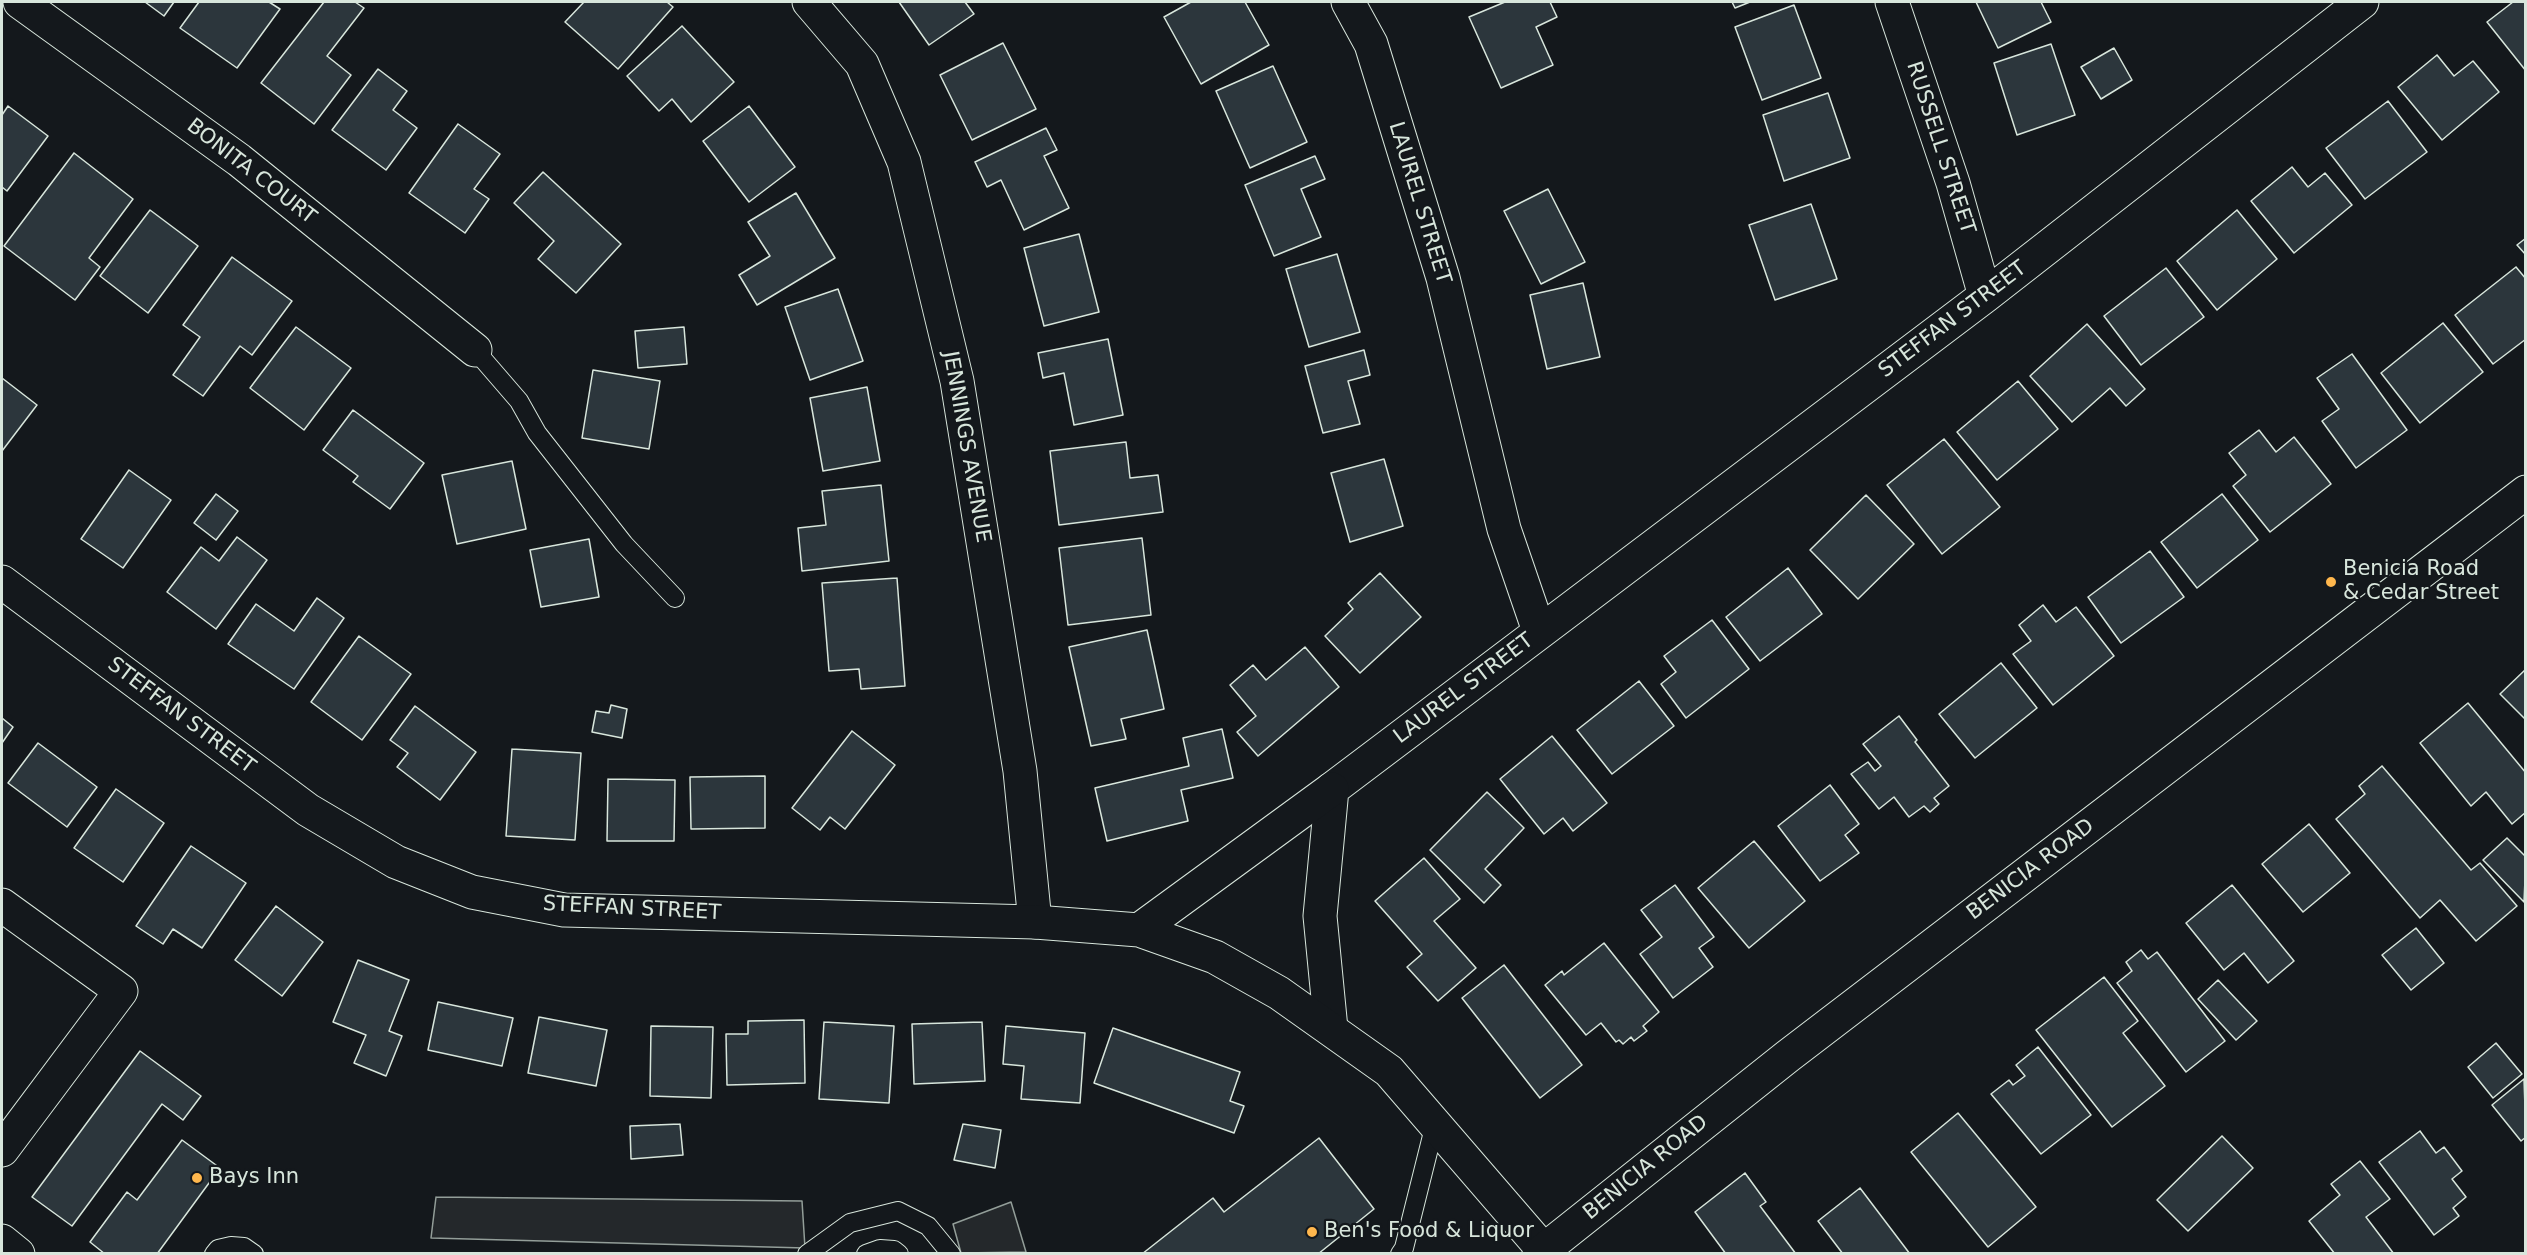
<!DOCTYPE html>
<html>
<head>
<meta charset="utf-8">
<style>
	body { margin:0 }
	#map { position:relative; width:2527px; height:1255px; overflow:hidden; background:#14181c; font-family:"DejaVu Sans",sans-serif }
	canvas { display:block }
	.frame { position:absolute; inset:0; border:3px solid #d8e6dc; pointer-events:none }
</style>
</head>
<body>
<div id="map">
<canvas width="2527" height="1255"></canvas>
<div class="frame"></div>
</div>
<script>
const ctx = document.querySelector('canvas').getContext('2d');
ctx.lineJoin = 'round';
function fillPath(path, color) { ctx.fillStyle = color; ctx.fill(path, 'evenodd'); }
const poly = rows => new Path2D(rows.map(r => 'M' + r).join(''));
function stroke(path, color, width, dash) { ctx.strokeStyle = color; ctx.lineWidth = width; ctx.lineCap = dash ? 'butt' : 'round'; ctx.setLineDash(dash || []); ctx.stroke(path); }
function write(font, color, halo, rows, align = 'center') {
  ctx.font = font + ' "DejaVu Sans",sans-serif'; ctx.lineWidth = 4.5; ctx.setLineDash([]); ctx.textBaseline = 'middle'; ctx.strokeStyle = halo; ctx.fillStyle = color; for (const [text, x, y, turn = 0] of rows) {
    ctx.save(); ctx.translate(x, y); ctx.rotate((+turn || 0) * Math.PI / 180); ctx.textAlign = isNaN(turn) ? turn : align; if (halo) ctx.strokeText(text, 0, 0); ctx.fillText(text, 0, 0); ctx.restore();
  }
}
const parking = poly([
	[436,1197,802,1201,805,1248,431,1238,436,1197],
	[1011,1202,1026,1252,961,1253,953,1224,1011,1202]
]);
const building = poly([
	[145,2,174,2,164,16,145,2],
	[199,2,269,2,280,9,237,68,180,28,199,2],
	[324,2,355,2,364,8,327,56,351,75,314,124,261,83,324,2],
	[584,2,667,2,673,7,618,69,565,22,584,2],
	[899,2,965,2,974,14,929,45,899,2],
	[1191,2,1245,2,1269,45,1201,84,1164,17,1191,2],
	[1505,2,1550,2,1557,17,1536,27,1553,65,1501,88,1469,17,1505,2],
	[1732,2,1750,2,1735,8,1732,2],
	[1976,2,2041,2,2051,22,1998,48,1976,2],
	[2513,2,2526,2,2526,71,2487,22,2513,2],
	[1794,5,1821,78,1762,100,1735,27,1794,5],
	[682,26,734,82,691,122,672,99,659,111,627,76,682,26],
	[1003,43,1036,109,972,140,940,75,1003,43],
	[2051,44,2075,115,2017,135,1994,63,2051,44],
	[2114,48,2132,80,2101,99,2081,67,2114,48],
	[2437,55,2454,76,2473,61,2499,92,2442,140,2398,87,2437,55],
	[1273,66,1307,142,1250,168,1216,91,1273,66],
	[378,69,407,91,393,110,417,128,386,170,332,130,378,69],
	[1828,93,1850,158,1784,181,1763,115,1828,93],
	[2388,101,2427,152,2365,199,2326,148,2388,101],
	[8,106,48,136,7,191,2,187,2,115,8,106],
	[749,106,795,167,749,202,703,141,749,106],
	[458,124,500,154,474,189,489,199,465,233,409,193,458,124],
	[1046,128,1057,150,1044,156,1069,208,1024,230,1001,180,987,187,975,162,1046,128],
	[74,153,133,199,89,258,100,267,75,300,4,246,74,153],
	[1315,156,1325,179,1301,189,1321,237,1274,256,1245,185,1315,156],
	[2292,167,2308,187,2325,173,2352,205,2294,253,2251,201,2292,167],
	[543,172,621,244,576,293,538,259,554,241,514,203,543,172],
	[1548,189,1585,262,1541,284,1504,211,1548,189],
	[796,193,835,258,757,305,739,275,770,256,748,222,796,193],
	[1811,204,1837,279,1775,300,1749,225,1811,204],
	[150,210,198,246,148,313,100,276,150,210],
	[2237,210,2277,259,2217,310,2177,261,2237,210],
	[1079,234,1099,312,1044,326,1024,248,1079,234],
	[2526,238,2526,255,2517,245,2526,238],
	[1337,254,1360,332,1309,347,1286,269,1337,254],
	[232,257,292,301,252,355,240,346,203,396,173,375,200,337,183,325,232,257],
	[2516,267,2526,279,2526,339,2493,364,2455,315,2516,267],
	[2166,268,2204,317,2141,365,2104,316,2166,268],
	[1583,283,1600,357,1547,369,1530,295,1583,283],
	[838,289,863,361,810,380,785,307,838,289],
	[2443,323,2483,372,2420,423,2381,373,2443,323],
	[2087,324,2145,389,2126,406,2110,388,2072,422,2030,376,2087,324],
	[296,327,351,368,304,430,250,388,296,327],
	[684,327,687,364,638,368,635,331,684,327],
	[1108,339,1123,415,1074,425,1064,373,1043,378,1038,353,1108,339],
	[1364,350,1370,375,1348,381,1360,424,1323,433,1305,366,1364,350],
	[2352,354,2407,430,2356,468,2322,421,2339,409,2317,378,2352,354],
	[593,370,660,381,649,449,582,438,593,370],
	[2,378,37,405,2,451,2,378],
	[2018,381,2058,429,1997,480,1957,432,2018,381],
	[867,387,880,461,823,471,810,398,867,387],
	[353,410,424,463,390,509,353,482,358,476,323,450,353,410],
	[2259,430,2276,452,2294,437,2331,484,2270,532,2233,486,2246,475,2229,453,2259,430],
	[1944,439,2000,507,1942,554,1887,485,1944,439],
	[1126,442,1130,478,1158,475,1163,512,1059,525,1050,451,1126,442],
	[1384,459,1403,526,1350,542,1331,473,1384,459],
	[512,461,526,529,457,544,442,475,512,461],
	[129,470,171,500,123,568,81,539,129,470],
	[881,485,889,561,802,571,798,528,826,525,822,491,881,485],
	[216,494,238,511,216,540,194,523,216,494],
	[2222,494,2258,540,2197,588,2161,542,2222,494],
	[1866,495,1914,544,1858,599,1810,550,1866,495],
	[237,537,267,560,216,629,167,592,201,547,219,561,237,537],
	[1142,538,1151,615,1068,625,1059,548,1142,538],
	[589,539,599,597,541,607,530,550,589,539],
	[2150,551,2184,597,2121,643,2088,597,2150,551],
	[1788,568,1822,614,1760,661,1726,617,1788,568],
	[1380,573,1421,617,1360,673,1325,636,1353,609,1348,603,1380,573],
	[897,578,905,686,861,689,859,669,829,671,822,583,897,578],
	[317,598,344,618,294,689,228,644,256,604,294,631,317,598],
	[2043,605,2056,622,2076,607,2114,656,2053,705,2013,654,2031,641,2019,625,2043,605],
	[1712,620,1749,669,1686,718,1661,684,1676,672,1664,656,1712,620],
	[1147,630,1164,709,1121,719,1126,739,1091,746,1069,647,1147,630],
	[359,636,411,674,362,740,311,702,359,636],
	[1305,647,1339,687,1258,756,1237,732,1256,716,1230,685,1253,665,1266,680,1305,647],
	[2001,663,2037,708,1975,758,1939,714,2001,663],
	[2526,669,2526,720,2500,694,2526,669],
	[1639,681,1674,726,1612,774,1577,730,1639,681],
	[2468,703,2526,773,2526,812,2512,824,2486,792,2471,806,2420,743,2468,703],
	[611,705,627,709,622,738,592,732,596,711,609,713,611,705],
	[415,706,476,752,440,800,397,767,408,753,390,740,415,706],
	[1899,716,1917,740,1915,742,1949,786,1934,798,1939,804,1930,812,1924,806,1909,817,1894,797,1879,809,1851,774,1868,762,1875,771,1881,766,1863,744,1899,716],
	[2,718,13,727,2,743,2,718],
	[1222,729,1233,778,1181,790,1188,821,1107,841,1095,788,1189,766,1183,738,1222,729],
	[852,731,895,765,845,829,830,817,820,830,792,808,852,731],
	[1552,736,1607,803,1573,831,1563,818,1544,834,1500,779,1552,736],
	[38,743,97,787,67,827,8,783,38,743],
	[512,749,581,753,575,840,506,836,512,749],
	[2382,766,2471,870,2480,863,2517,906,2476,941,2440,900,2420,918,2336,819,2365,794,2359,786,2382,766],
	[765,776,765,828,691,829,690,777,765,776],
	[608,779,675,780,674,841,607,841,608,779],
	[1830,785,1859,824,1845,835,1859,853,1820,881,1778,826,1830,785],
	[116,789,164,823,123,882,74,848,116,789],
	[1487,792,1524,828,1485,869,1501,885,1484,903,1430,850,1487,792],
	[2309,824,2350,873,2303,912,2262,864,2309,824],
	[2507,838,2526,857,2524,902,2483,860,2507,838],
	[1754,841,1805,901,1749,948,1698,888,1754,841],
	[191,846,246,883,202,948,173,929,163,944,136,926,191,846],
	[1424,858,1460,899,1434,921,1476,968,1438,1001,1407,967,1422,954,1375,901,1424,858],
	[1675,885,1714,937,1699,948,1713,967,1673,998,1640,954,1662,937,1641,910,1675,885],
	[2232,885,2294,961,2268,983,2244,953,2224,970,2186,923,2232,885],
	[276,906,323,942,282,996,235,960,276,906],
	[2416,928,2444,963,2411,990,2382,955,2416,928],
	[1604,943,1659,1012,1643,1026,1647,1031,1634,1041,1631,1037,1623,1044,1619,1040,1616,1042,1601,1023,1586,1035,1545,985,1562,971,1564,975,1604,943],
	[2141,950,2148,959,2157,952,2225,1041,2186,1072,2117,983,2132,971,2126,962,2141,950],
	[358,960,409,980,389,1031,402,1036,386,1076,354,1063,366,1035,333,1022,358,960],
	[1504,965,1582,1065,1540,1098,1462,998,1504,965],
	[2104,977,2138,1021,2123,1033,2165,1086,2112,1127,2036,1030,2104,977],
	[2218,980,2257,1021,2236,1040,2198,999,2218,980],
	[438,1002,513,1018,502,1066,428,1050,438,1002],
	[539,1017,607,1030,596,1086,528,1073,539,1017],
	[804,1020,805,1083,727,1085,726,1034,748,1034,748,1021,804,1020],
	[824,1022,894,1026,889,1103,819,1099,824,1022],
	[982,1022,985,1081,914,1084,912,1024,982,1022],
	[651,1026,713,1027,711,1098,650,1096,651,1026],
	[1006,1026,1085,1033,1080,1103,1021,1099,1024,1066,1003,1064,1006,1026],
	[1113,1028,1240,1072,1230,1101,1244,1106,1234,1133,1094,1083,1113,1028],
	[2496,1043,2522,1074,2493,1098,2468,1067,2496,1043],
	[2038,1047,2091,1115,2041,1154,1991,1094,2009,1080,2013,1085,2025,1076,2016,1065,2038,1047],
	[140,1051,201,1096,183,1120,162,1104,72,1226,32,1197,140,1051],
	[2524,1079,2526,1137,2521,1141,2492,1105,2524,1079],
	[1958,1113,2036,1207,1988,1247,1911,1152,1958,1113],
	[680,1124,683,1155,631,1159,630,1126,680,1124],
	[963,1124,1001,1130,995,1168,954,1160,963,1124],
	[2420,1131,2436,1153,2444,1147,2462,1171,2452,1179,2466,1197,2453,1208,2459,1216,2434,1235,2379,1162,2420,1131],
	[2222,1136,2253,1168,2188,1231,2157,1200,2222,1136],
	[1319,1138,1374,1209,1318,1254,1142,1254,1213,1198,1224,1212,1319,1138],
	[182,1140,220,1168,157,1254,105,1254,90,1242,127,1192,137,1200,182,1140],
	[2360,1161,2390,1199,2366,1217,2394,1254,2335,1254,2309,1221,2340,1195,2331,1184,2360,1161],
	[1745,1173,1766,1202,1760,1206,1796,1254,1726,1254,1695,1212,1745,1173],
	[1860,1188,1910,1254,1843,1254,1818,1221,1860,1188]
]);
const service = poly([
	[475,350,519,401,537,433,624,544,675,598],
	[214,1254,218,1249,231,1246,244,1247,254,1254],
	[807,1254,850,1223,898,1211,928,1226,951,1254],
	[866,1254,880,1249,894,1250,899,1254],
	[1400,1254,1404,1248,1435,1124]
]);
const minor = poly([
	[20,2,239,160,475,350],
	[809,2,862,64,904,162,957,381,1020,771,1035,922],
	[1348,2,1371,44,1443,278,1504,529,1539,631],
	[1892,2,1953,183,1985,296],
	[2,905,121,991,2,1150],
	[1331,1029,1320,916,1332,789,1985,296,2362,2]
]);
const tertiary = poly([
	[2,582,308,810,396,862,472,892,564,910,1035,922,1139,930,1215,957,1279,993,1389,1071,1547,1254],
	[1139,930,1332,789],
	[2,1241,18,1254]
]);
const secondary = poly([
	[1539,1254,1788,1056,2526,492]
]);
const markers = [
	[2331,582,6,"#ffb74d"],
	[197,1178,6,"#ffb74d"],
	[1312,1232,6,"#ffb74d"]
];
const streetNames = [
	["RUSSELL STREET",1940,148,72],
	["BONITA COURT",251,172,38],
	["LAUREL STREET",1419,203,73],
	["STEFFAN STREET",1953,320,-37],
	["JENNINGS AVENUE",966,447,80],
	["LAUREL STREET",1464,689,-37],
	["STEFFAN STREET",181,716,37],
	["BENICIA ROAD",2031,870,-37],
	["STEFFAN STREET",632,909,3],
	["BENICIA ROAD",1646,1168,-39]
];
const poiNames = [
	["Benicia Road",2343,570],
	["& Cedar Street",2343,594],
	["Bays Inn",209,1178],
	["Ben's Food & Liquor",1324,1232]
];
fillPath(parking, '#24282b');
stroke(parking, '#939e99', 1.5);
fillPath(building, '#2c363c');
stroke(building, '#d8e6dc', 1.5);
stroke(service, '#d8e6dc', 20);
stroke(minor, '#d8e6dc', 35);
stroke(tertiary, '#d8e6dc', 35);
stroke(secondary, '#d8e6dc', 35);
stroke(service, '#14181c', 18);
stroke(minor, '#14181c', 33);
stroke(tertiary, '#14181c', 33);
stroke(secondary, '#14181c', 33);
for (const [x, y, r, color] of markers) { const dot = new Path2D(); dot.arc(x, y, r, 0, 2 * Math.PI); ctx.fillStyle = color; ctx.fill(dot); stroke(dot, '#14181c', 2); }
write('21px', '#d8e6dc', '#14181c', streetNames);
write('21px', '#d8e6dc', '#14181c', poiNames, 'left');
</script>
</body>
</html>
